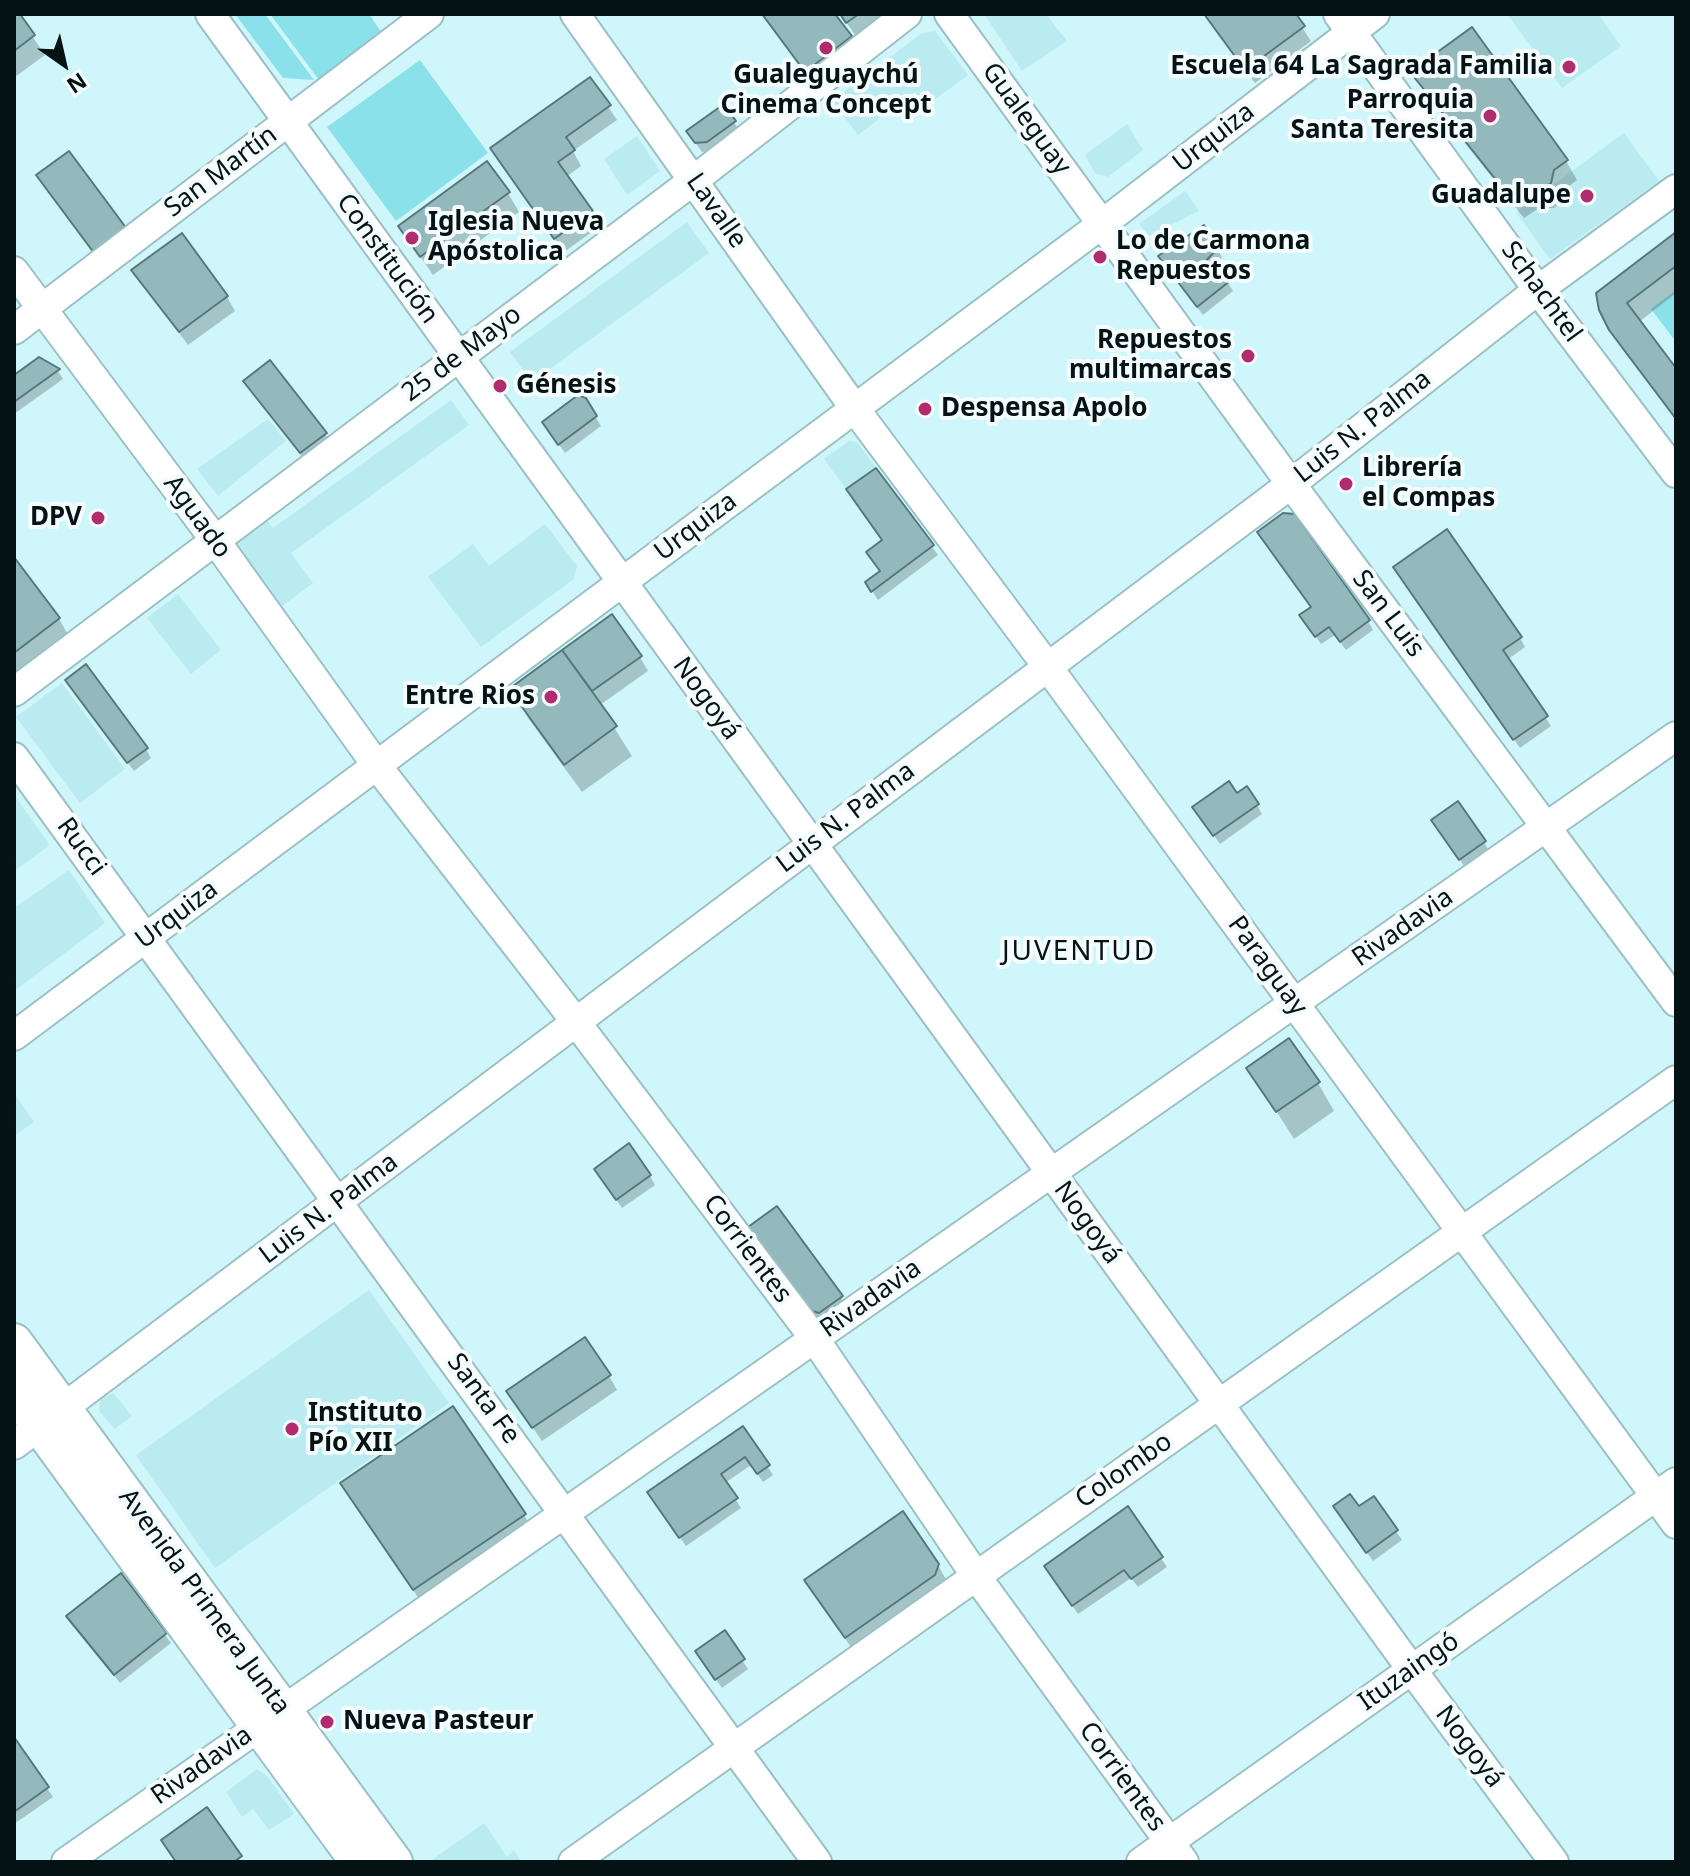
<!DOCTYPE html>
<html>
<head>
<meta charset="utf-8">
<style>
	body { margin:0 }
	#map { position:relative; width:1690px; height:1876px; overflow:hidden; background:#cff6fa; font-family:"Noto Sans",sans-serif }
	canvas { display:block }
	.frame { position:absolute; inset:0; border:16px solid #051315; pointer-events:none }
	.north { position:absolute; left:24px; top:24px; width:80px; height:80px; -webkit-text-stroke:6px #f5fcfd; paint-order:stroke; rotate:146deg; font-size:22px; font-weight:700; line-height:32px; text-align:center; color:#051315 }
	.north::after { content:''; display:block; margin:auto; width:28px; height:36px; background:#051315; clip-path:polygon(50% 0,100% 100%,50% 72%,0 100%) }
</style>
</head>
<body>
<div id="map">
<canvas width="1690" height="1876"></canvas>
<div class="frame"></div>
<div class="north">N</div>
</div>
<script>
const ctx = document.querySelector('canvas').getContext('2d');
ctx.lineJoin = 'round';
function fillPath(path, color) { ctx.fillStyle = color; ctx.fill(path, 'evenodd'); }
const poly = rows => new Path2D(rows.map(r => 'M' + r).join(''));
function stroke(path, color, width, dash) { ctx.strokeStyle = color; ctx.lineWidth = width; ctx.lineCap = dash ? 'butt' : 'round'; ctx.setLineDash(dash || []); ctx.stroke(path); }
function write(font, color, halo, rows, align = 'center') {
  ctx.font = font + ' "Noto Sans",sans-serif'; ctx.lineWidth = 8; ctx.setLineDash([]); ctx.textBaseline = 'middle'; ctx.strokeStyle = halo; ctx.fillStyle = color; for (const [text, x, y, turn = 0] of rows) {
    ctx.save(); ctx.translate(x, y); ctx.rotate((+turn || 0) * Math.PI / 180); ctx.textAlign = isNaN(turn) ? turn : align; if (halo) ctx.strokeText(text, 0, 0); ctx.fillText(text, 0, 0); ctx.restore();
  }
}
const built = poly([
	[984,14,1046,14,1067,41,1022,71],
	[1507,14,1598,14,1621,46,1562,88],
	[935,31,968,75,926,106,915,92,858,135,832,101,922,33],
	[1127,124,1143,150,1108,177,1095,173,1085,155],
	[1624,133,1659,181,1550,259,1516,212],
	[637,136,660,171,627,195,604,159],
	[1185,191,1199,211,1149,236,1139,224],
	[687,222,709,253,532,382,510,352],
	[451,400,469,425,291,553,313,583,277,610,230,547,267,520,273,528],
	[268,419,286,441,218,496,197,469],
	[849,441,857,442,876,468,846,489,824,459],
	[545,524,577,566,574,579,481,647,428,577,473,544,489,566],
	[178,594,221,650,191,674,147,618],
	[62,683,125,769,80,803,16,717],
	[14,795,50,845,14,871],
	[69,870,105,923,14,991,14,908],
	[14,1093,34,1122,14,1136],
	[369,1290,449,1403,215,1568,136,1455],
	[113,1393,132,1416,115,1429,99,1411,100,1400],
	[257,1769,267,1776,294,1814,269,1830,253,1809,242,1817,226,1792],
	[484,1823,507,1857,514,1850,521,1862,429,1862]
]);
const green = poly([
	[235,14,265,14,314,80,283,78],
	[270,14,369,14,382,33,319,80],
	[420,60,488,153,396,221,327,127],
	[1676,290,1676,342,1651,309]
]);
const shadow = poly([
	[14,14,17,14,45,55,15,77],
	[761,14,833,14,859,52,815,85],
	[840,14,887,14,856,36],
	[1204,14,1293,14,1311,41,1255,83],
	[1413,72,1566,161,1577,180,1564,190,1563,199,1554,208,1539,208,1524,218,1424,91],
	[590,80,617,120,573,151,581,166,566,177,599,227,564,252,501,163],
	[723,107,740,131,712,151,702,152,694,141],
	[508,193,519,212,433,275,400,227],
	[1676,235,1676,293,1639,322,1676,371,1676,420,1623,350,1601,309],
	[1217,248,1222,258,1211,270,1218,267,1233,291,1203,315,1166,266],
	[133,271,227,297,235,311,188,345],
	[39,360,58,371,63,379,14,414,14,378],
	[245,381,325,434,333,448,309,466],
	[585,400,601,426,565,453,550,432],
	[876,471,938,555,878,600,867,583,882,572,884,541],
	[14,561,59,619,75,647,14,694],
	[1401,577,1520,638,1525,647,1507,660,1551,726,1520,748],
	[1313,608,1368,621,1373,630,1346,650,1335,635,1321,644,1307,624],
	[563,652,640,657,648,671,600,705,632,756,582,792,528,718,512,690],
	[73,689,146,749,151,758,134,771],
	[1237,795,1257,805,1262,814,1220,844,1200,816],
	[1439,829,1484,842,1489,851,1465,867],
	[1249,1068,1318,1083,1334,1111,1294,1139],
	[650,1176,655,1185,622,1208,601,1178],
	[756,1236,841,1297,846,1306,825,1321,816,1319],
	[609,1376,617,1390,542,1441,517,1405],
	[742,1428,773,1475,763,1482,751,1465,725,1483,741,1508,686,1546,655,1501],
	[342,1483,524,1515,540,1543,431,1617],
	[1373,1499,1402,1540,1373,1561,1341,1515,1358,1509],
	[1128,1509,1167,1567,1138,1587,1131,1578,1078,1614,1051,1575],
	[938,1565,949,1585,857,1656,818,1599],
	[121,1576,171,1643,120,1683,73,1625],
	[724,1633,748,1669,722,1688,702,1660],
	[14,1740,53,1797,14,1824]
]);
const building = poly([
	[14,14,20,14,35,35,14,51,14,14],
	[762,14,835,14,852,36,805,72,762,14],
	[840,14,859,14,846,23,840,14],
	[1204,14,1296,14,1305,26,1245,70,1204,14],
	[1472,27,1568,160,1554,170,1551,183,1543,189,1528,189,1512,200,1410,72,1472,27],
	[590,77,611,105,566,137,575,150,558,162,593,211,554,239,490,148,590,77],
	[724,104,736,121,707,142,695,143,686,131,724,104],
	[69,151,127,229,94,253,36,175,69,151],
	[487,161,510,192,420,257,398,226,487,161],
	[1204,225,1219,247,1201,266,1206,272,1219,264,1230,281,1197,307,1158,256,1204,225],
	[1676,232,1676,266,1627,303,1676,368,1676,419,1609,330,1599,310,1596,293,1676,232],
	[182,233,228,296,179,332,131,270,182,233],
	[39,357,60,369,14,402,14,375,39,357],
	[270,360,327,433,300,453,243,381,270,360],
	[578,395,586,398,597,416,558,445,542,422,578,395],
	[876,468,934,545,871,592,865,582,880,571,866,552,882,540,846,489,876,468],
	[1283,513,1295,514,1370,620,1340,642,1329,627,1315,637,1299,615,1311,607,1257,532,1283,513],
	[1447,529,1522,637,1503,650,1548,716,1513,740,1393,567,1447,529],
	[14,557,60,618,14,653,14,557],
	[612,614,642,656,592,691,562,650,612,614],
	[562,650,617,726,564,765,509,689,562,650],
	[86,664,148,748,127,763,65,680,86,664],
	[1229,781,1237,793,1247,786,1259,804,1213,836,1192,807,1229,781],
	[1458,801,1486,841,1459,860,1431,820,1458,801],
	[1289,1038,1320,1082,1276,1112,1246,1068,1289,1038],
	[629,1143,651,1175,616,1200,594,1169,629,1143],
	[777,1206,843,1296,819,1313,809,1310,748,1227,777,1206],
	[585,1337,611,1375,532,1428,506,1391,585,1337],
	[453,1406,526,1514,413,1590,340,1483,453,1406],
	[743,1426,770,1465,757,1474,745,1457,721,1474,738,1498,679,1538,647,1492,743,1426],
	[1350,1494,1359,1506,1374,1496,1398,1530,1366,1553,1333,1506,1350,1494],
	[1128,1506,1163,1557,1131,1579,1124,1570,1072,1606,1044,1566,1128,1506],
	[903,1511,939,1564,935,1575,845,1638,804,1580,903,1511],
	[121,1573,167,1633,114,1675,66,1616,121,1573],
	[725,1630,745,1659,715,1680,695,1651,725,1630],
	[14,1737,49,1787,14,1812,14,1737],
	[207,1807,242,1856,234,1862,176,1862,161,1840,207,1807]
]);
const minor = poly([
	[210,14,1412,1670,1554,1862],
	[575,14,855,409,1047,666,1676,1524],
	[949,14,1291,484,1676,1002],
	[1338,14,1538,290,1676,473],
	[14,271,215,540,377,766,576,1022,814,1338,976,1576,1184,1862],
	[14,330,429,14],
	[14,692,694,180,907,14],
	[14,757,817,1862],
	[14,1036,1102,224,1375,14],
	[14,1445,1291,484,1538,290,1676,189],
	[66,1862,1676,736],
	[573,1862,1676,1080],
	[1141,1862,1676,1482]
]);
const major = poly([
	[14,1342,394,1862],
	[14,1391,359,1862]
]);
const markers = [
	[826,48,8,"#b12b6f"],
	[1569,67,8,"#b12b6f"],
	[1490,116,8,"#b12b6f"],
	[1587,196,8,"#b12b6f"],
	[412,238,8,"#b12b6f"],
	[1100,257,8,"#b12b6f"],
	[1248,356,8,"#b12b6f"],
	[500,386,8,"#b12b6f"],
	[925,409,8,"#b12b6f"],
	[1346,484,8,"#b12b6f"],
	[98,518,8,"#b12b6f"],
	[551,697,8,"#b12b6f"],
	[292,1429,8,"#b12b6f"],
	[327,1722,8,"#b12b6f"]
];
const poiNames = [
	["Escuela 64 La Sagrada Familia",1553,67,"right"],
	["Gualeguaychú",826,76,"center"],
	["Cinema Concept",826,106,"center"],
	["Parroquia",1474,101,"right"],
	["Santa Teresita",1474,131,"right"],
	["Guadalupe",1571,196,"right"],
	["Iglesia Nueva",428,223],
	["Apóstolica",428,253],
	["Lo de Carmona",1116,242],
	["Repuestos",1116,272],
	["Repuestos",1232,341,"right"],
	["multimarcas",1232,371,"right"],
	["Génesis",516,386],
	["Despensa Apolo",941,409],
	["Librería",1362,469],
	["el Compas",1362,499],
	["DPV",82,518,"right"],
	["Entre Rios",535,697,"right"],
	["Instituto",308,1414],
	["Pío XII",308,1444],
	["Nueva Pasteur",343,1722]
];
const streetNames = [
	["Gualeguay",1026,119,54],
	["Urquiza",1214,138,-38],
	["San Martín",221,172,-37],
	["Lavalle",716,211,55],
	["Constitución",387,259,54],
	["Schachtel",1541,292,54],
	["25 de Mayo",462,354,-37],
	["Luis N. Palma",1363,427,-38],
	["Aguado",197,517,54],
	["Urquiza",696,527,-37],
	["San Luis",1388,614,53],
	["Nogoyá",706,699,54],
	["Luis N. Palma",846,818,-37],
	["Rucci",81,847,54],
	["Urquiza",177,915,-37],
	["Rivadavia",1403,928,-35],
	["Paraguay",1267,966,54],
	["Luis N. Palma",329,1209,-37],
	["Nogoyá",1087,1223,54],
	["Corrientes",747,1249,53],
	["Rivadavia",871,1299,-35],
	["Santa Fe",483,1399,54],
	["Colombo",1124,1471,-35],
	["Avenida Primera Junta",204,1602,54],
	["Ituzaingó",1409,1672,-35],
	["Nogoyá",1469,1747,53],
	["Rivadavia",202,1766,-35],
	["Corrientes",1122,1777,54]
];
const neighbourhoodNames = [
	["JUVENTUD",1079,952]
];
fillPath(built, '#baebf1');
fillPath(green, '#8be1ea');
fillPath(shadow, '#0003');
fillPath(building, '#94b9bd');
stroke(building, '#54777b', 2);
stroke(minor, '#9ac0c4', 32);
stroke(major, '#9ac0c4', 40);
stroke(minor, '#fff', 28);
stroke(major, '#fff', 36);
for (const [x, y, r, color] of markers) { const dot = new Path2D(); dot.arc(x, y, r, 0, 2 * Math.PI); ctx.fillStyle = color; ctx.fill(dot); stroke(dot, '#f5fcfd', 3); }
write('bold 26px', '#051315', '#f5fcfd', poiNames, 'left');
write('26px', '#051315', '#f5fcfd', streetNames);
ctx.letterSpacing = '2px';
write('28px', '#051315', '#f5fcfd', neighbourhoodNames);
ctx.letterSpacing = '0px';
</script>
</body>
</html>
